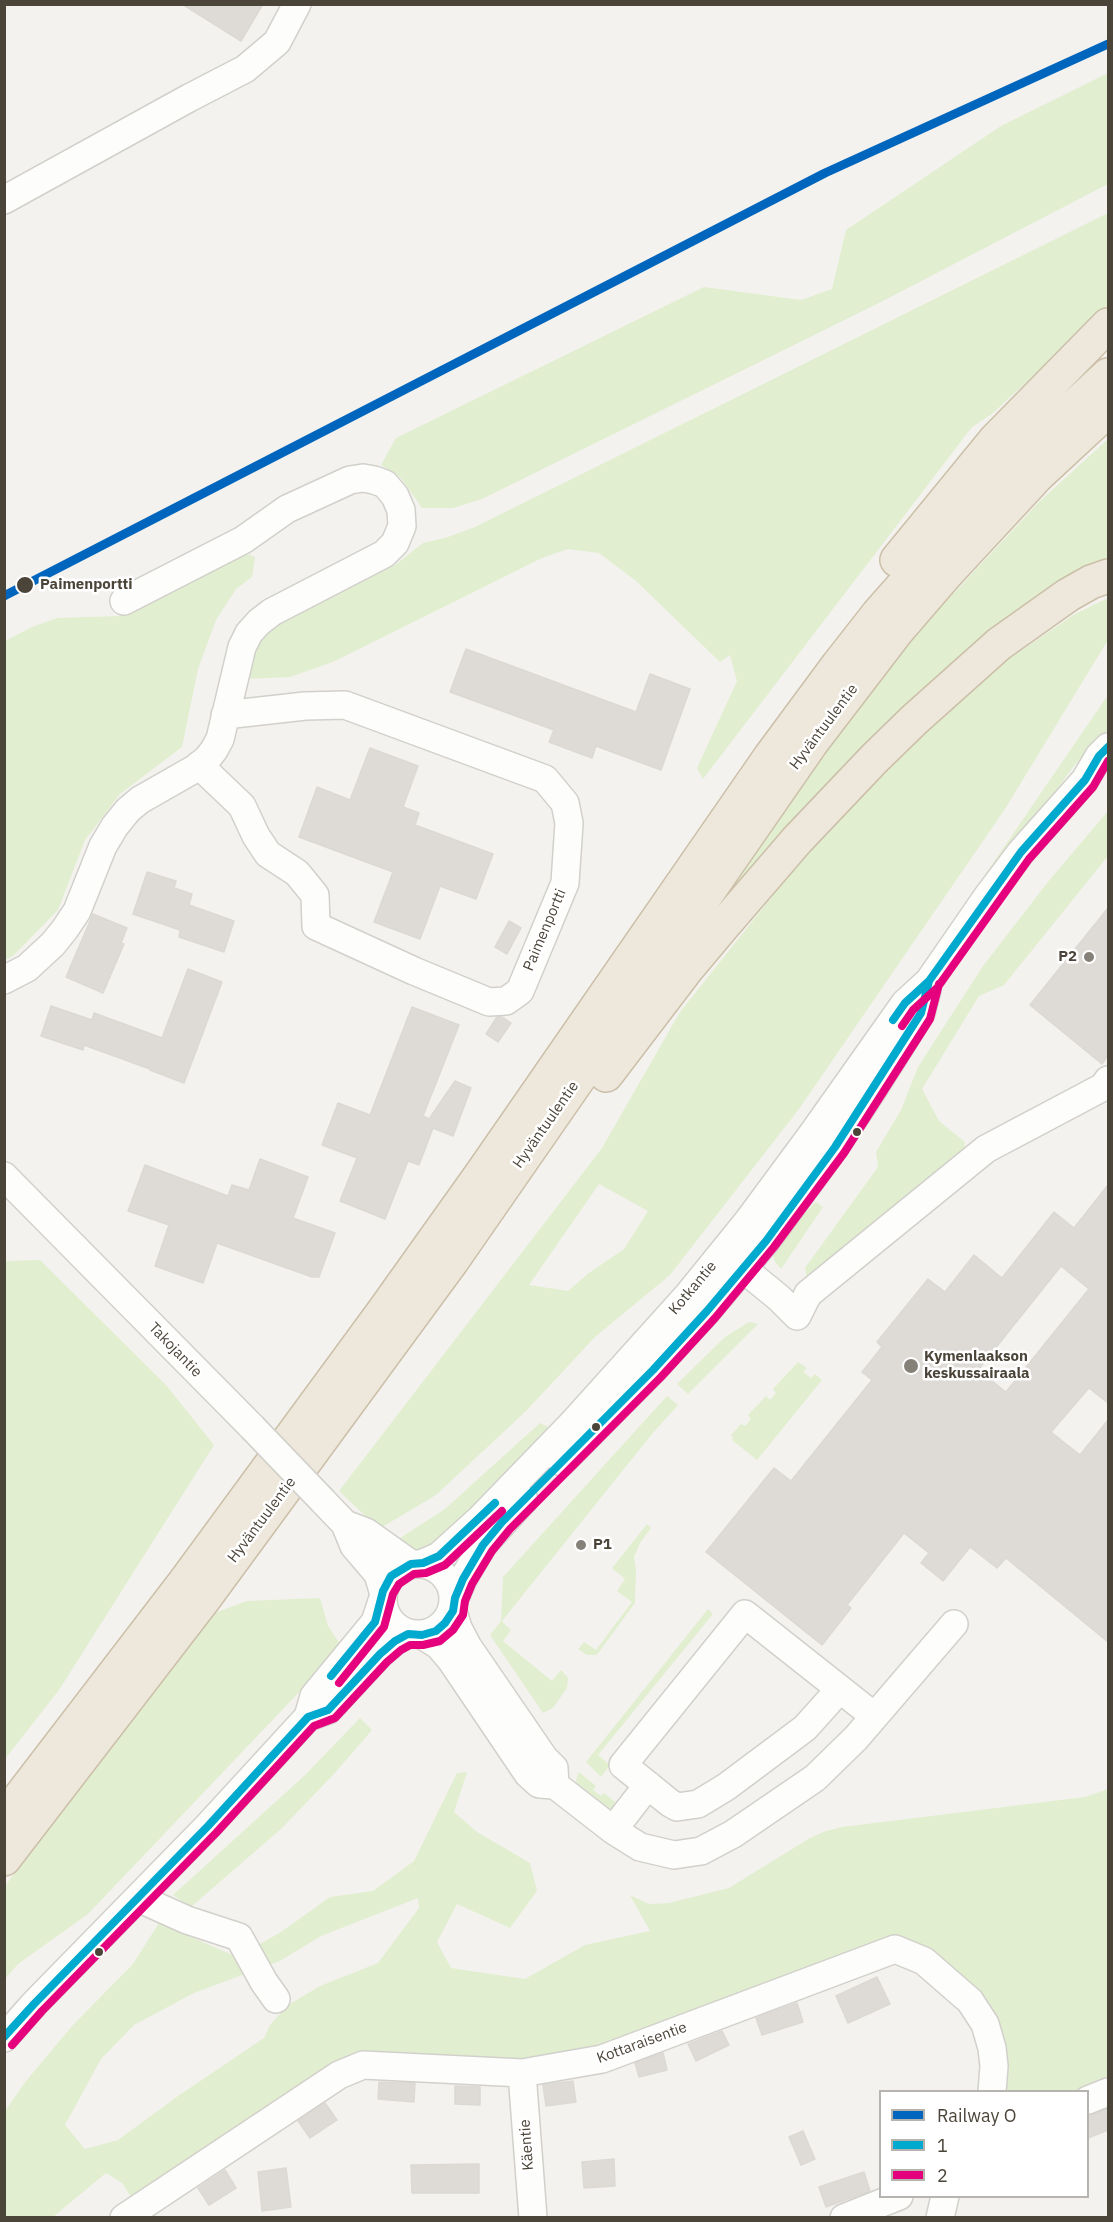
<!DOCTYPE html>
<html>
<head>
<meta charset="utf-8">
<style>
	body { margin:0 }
	#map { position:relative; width:1113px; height:2222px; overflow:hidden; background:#f4f2ee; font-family:"IBM Plex Sans",sans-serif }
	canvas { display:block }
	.frame { position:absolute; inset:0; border:6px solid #4b4439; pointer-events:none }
	.legend { position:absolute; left:879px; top:2090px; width:210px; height:108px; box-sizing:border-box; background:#fff; border:2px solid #b7b4b0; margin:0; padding:8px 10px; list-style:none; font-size:18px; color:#4b4439 }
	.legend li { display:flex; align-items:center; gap:12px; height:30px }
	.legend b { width:30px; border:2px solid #b7b4b0 }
</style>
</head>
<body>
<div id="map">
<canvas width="1113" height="2222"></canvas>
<div class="frame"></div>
<ul class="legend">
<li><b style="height:8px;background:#0065bd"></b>Railway O</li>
<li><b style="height:8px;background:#00a9ce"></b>1</li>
<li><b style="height:8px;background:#e5007d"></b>2</li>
</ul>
</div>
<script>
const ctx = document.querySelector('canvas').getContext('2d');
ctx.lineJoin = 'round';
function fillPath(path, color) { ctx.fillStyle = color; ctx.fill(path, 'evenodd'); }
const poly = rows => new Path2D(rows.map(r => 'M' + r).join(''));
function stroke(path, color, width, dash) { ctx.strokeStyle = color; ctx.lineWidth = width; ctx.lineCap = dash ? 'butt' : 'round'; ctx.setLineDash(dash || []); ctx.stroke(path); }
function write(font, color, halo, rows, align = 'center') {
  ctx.font = font + ' "IBM Plex Sans",sans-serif'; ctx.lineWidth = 5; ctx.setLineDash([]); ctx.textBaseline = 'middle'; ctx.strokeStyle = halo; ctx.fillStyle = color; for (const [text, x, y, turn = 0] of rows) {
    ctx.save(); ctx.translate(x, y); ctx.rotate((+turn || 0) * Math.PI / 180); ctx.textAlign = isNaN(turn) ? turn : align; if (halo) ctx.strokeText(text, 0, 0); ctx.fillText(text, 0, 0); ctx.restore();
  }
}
const green = poly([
	[1108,73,1108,184,877,304,482,499,453,508,422,508,401,478,381,465,396,438,704,287,801,300,832,289,846,230,1001,126],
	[1108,213,1108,306,992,414,972,427,703,779,697,768,737,681,730,655,720,662,636,581,599,553,568,549,542,558,333,662,290,677,246,679,257,641,272,628,395,565,423,543,445,538,475,527],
	[1108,439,1108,557,1055,583,950,666,845,765,704,921,831,742,925,624,1039,502],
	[244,553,255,557,252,577,236,589,216,620,198,669,182,747,120,794,85,840,58,910,13,956,5,960,5,641,32,627,57,618,119,616],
	[1108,598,1108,640,1005,809,799,1109,670,1275,595,1337,526,1411,436,1495,379,1529,339,1491,602,1148,680,1012,814,844,932,727,1010,658,1075,614],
	[599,1184,648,1211,624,1249,589,1273,568,1291,529,1285],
	[1108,695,1108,730,1073,767,929,968,928,958],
	[1108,811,1108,856,1004,985,979,996,922,1089,939,1121,965,1142,964,1149,951,1167,808,1284,805,1268,878,1167,876,1152,901,1110,918,1067,983,966,1047,883],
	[816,1202,823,1207,781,1269,774,1260,773,1253,779,1238],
	[40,1260,166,1385,214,1445,59,1690,5,1759,5,1261],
	[749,1322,758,1324,688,1394,677,1384,725,1337],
	[798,1362,807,1368,803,1372,811,1378,815,1374,822,1380,757,1460,732,1440,733,1438,731,1435,741,1424,745,1426,751,1419,748,1415,766,1396,770,1400,776,1393,773,1389],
	[667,1396,678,1405,652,1434,502,1621,511,1630,503,1641,552,1681,561,1670,568,1678,567,1688,553,1708,543,1713,490,1635,501,1621,503,1577],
	[540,1423,548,1427,497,1488,458,1528,428,1547,410,1553,394,1542,445,1509],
	[647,1524,651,1528,640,1543,634,1557,636,1569,635,1603,599,1652,596,1655,587,1655,578,1649,584,1642,596,1650,632,1602,617,1591,625,1579,612,1568],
	[320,1598,328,1626,342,1647,88,1914,18,1964,5,1979,5,1886,209,1615,247,1601],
	[708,1609,713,1614,598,1755,610,1765,601,1777,586,1762],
	[360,1718,372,1730,333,1775,282,1828,191,1907,173,1895,305,1775],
	[467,1772,454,1812,477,1832,530,1863,537,1891,510,1928,457,1904,437,1942,451,1968,525,1979,585,1945,650,1931,630,1895,649,1904,669,1903,729,1888,810,1838,826,1831,842,1827,1085,1797,1108,1789,1108,2080,1076,2091,1001,2091,993,2025,898,1941,604,2051,523,2065,361,2056,135,2203,122,2183,106,2173,53,2217,5,2218,5,2111,26,2081,72,2026,133,1964,159,1923,237,1957,281,1932,330,1897,373,1891,414,1861,457,1773],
	[418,1898,419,1908,378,1963,320,1986,288,2005,270,2025,264,2038,178,2096,118,2140,85,2149,65,2125,101,2059,134,2025,194,1993,280,1961,321,1936],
	[579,1772,596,1786,593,1790,601,1796,604,1793,619,1805,614,1809,608,1810,577,1786,576,1781]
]);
const building = poly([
	[182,4,263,4,241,41,182,4],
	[466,649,636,712,650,674,690,689,661,770,596,746,592,758,549,742,554,730,450,692,466,649],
	[370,748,418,766,403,807,419,813,415,825,493,854,476,899,440,886,420,939,374,922,393,872,299,837,317,787,350,800,370,748],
	[147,872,176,881,174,888,192,894,189,905,234,921,224,952,179,937,180,930,133,914,147,872],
	[1108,908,1108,1055,1102,1064,1030,1005,1108,908],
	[93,914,127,928,121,943,124,944,103,993,66,977,93,914],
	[509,921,521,928,507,954,495,947,509,921],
	[188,969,222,982,184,1083,150,1070,150,1069,84,1045,83,1050,41,1036,51,1006,92,1020,94,1013,162,1038,188,969],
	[412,1007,459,1025,423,1116,429,1119,455,1081,471,1088,453,1136,433,1128,419,1165,408,1161,385,1219,340,1201,357,1158,322,1145,338,1103,370,1115,412,1007],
	[497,1017,502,1017,511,1023,498,1042,486,1034,497,1017],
	[260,1159,308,1177,293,1218,335,1233,319,1277,312,1277,217,1243,203,1283,155,1266,169,1225,128,1211,145,1165,228,1196,232,1185,249,1190,260,1159],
	[1108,1185,1108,1403,1089,1388,1051,1432,1080,1455,1108,1420,1108,1642,1006,1558,997,1568,970,1547,943,1581,921,1563,929,1553,904,1533,847,1605,851,1608,822,1645,706,1552,774,1468,791,1481,872,1380,862,1372,882,1347,877,1342,928,1279,945,1292,974,1255,1002,1278,1054,1212,1074,1228,1108,1185],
	[1061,1266,1089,1289,1006,1392,978,1370,1061,1266],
	[877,1977,890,2004,848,2023,836,1996,877,1977],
	[797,2003,803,2022,762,2035,756,2018,797,2003],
	[722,2031,729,2045,696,2061,688,2044,722,2031],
	[663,2053,667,2070,639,2077,635,2063,663,2053],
	[573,2081,576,2102,546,2106,543,2085,573,2081],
	[379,2082,415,2083,414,2102,378,2099,379,2082],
	[455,2086,480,2087,480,2105,455,2104,455,2086],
	[325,2103,337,2120,310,2138,298,2121,325,2103],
	[1108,2109,1108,2130,1088,2138,1088,2115,1108,2109],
	[803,2131,815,2159,801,2165,789,2137,803,2131],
	[614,2159,615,2186,584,2188,582,2162,614,2159],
	[479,2164,479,2193,412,2193,411,2165,479,2164],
	[286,2168,291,2207,262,2211,258,2172,286,2168],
	[225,2170,236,2188,209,2205,198,2188,225,2170],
	[864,2172,870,2191,826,2207,819,2187,864,2172]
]);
const minor = poly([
	[4,200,189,98,245,69,277,42,297,4],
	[199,765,242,806,256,836,268,854,297,873,315,895,316,926,414,971,489,1002,506,1001,520,991,565,883,569,823,565,803,545,779,345,705,305,706,225,715],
	[4,980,27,968,53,944,65,929,77,911,103,846,115,826,128,810,140,800,196,768,207,759,214,750,220,739,242,647,249,633,259,622,272,612,384,554,395,543,402,526,401,510,395,496,385,484,374,480,363,478,350,480,287,509,243,540,124,601],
	[4,1176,252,1427],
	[729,1257,779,1298,797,1316,808,1294,986,1149,1103,1087,1108,1080],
	[562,1462,653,1370,707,1311,766,1241,835,1147,872,1091,921,1013,927,990],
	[323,1501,345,1524,354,1546,378,1574,383,1591],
	[345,1524,366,1532,411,1564],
	[423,1563,439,1556,481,1518,571,1425,688,1295,748,1221,813,1133,905,1003,929,981,987,897,1021,852,1085,780,1099,756,1108,747],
	'383 1599a35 35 0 1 1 70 0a35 35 0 1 1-70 0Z',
	[455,1598,463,1579,483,1545,524,1500],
	[453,1611,458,1628,468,1647,544,1758,554,1768,555,1785],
	[422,1635,438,1645,451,1660,528,1774,539,1784,555,1785,613,1830,640,1847,674,1855,701,1851,733,1834,815,1778,856,1738,954,1624],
	[839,1690,805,1728,726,1787,698,1804,677,1807,670,1803,623,1765,745,1614,874,1716],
	[308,1717,314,1696,375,1622,382,1601],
	[613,1830,648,1785],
	[138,1898,187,1920,239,1937,264,1982,276,1999],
	[4,2038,34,2004,208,1826,308,1717,328,1710,380,1654,395,1641,408,1634],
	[522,2073,533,2218],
	[1088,2100,1108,2092],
	[124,2218,339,2075,363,2065,522,2073,602,2059,895,1949,924,1961,970,2001,985,2024,992,2048,994,2066,992,2092],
	[844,2218,899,2196],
	[940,2218,945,2196]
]);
const highway = poly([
	[897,560,996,439,1108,325],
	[606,1075,686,970,723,926,797,840,874,759,914,720,999,644,1068,595,1091,582,1108,576],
	[4,1818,184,1583,383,1312,482,1173,770,757,838,665,878,614,976,503,1067,413,1108,375],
	[4,1859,204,1599,452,1261,812,742,897,631,947,573,1037,476,1108,410]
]);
const minorBridge = poly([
	[252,1427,323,1501]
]);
const bus1 = poly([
	[893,1020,905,1003,929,981,1021,852,1085,780,1099,756,1108,747],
	[331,1676,375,1622,383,1591,391,1576,411,1564,423,1563,439,1556,495,1503],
	[4,2037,34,2004,208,1826,308,1717,328,1710,380,1654,395,1641,408,1634,422,1635,436,1631,445,1623,453,1611,455,1598,463,1579,483,1545,502,1522,653,1370,707,1311,766,1241,835,1147,921,1013,929,981]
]);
const bus2 = poly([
	[902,1026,913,1010,937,988,1029,859,1093,787,1108,761],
	[339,1683,384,1627,393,1594,399,1584,414,1574,426,1573,445,1565,502,1511],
	[12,2045,42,2011,216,1833,314,1726,335,1718,387,1662,401,1650,410,1645,423,1645,440,1641,453,1630,463,1615,465,1601,472,1584,492,1551,510,1529,661,1377,715,1318,774,1247,844,1153,930,1019,939,984]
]);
const rail1 = poly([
	[4,596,825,173,1108,44]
]);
const markers = [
	[25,585,9,"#4b4439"],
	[1089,957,6,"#868178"],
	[857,1132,5,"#4b4439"],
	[911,1366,8,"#868178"],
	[596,1427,5,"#4b4439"],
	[581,1545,6,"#868178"],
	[99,1952,5,"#4b4439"]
];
const stopNames = [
	["Paimenportti",40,585]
];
const streetNames = [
	["Hyväntuulentie",824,727,-53],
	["Paimenportti",545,930,-67],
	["Hyväntuulentie",546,1125,-55],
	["Kotkantie",693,1288,-50],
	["Takojantie",175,1350,46],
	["Hyväntuulentie",262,1520,-53],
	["Kottaraisentie",642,2043,-20],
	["Käentie",527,2145,-94]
];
const poiNames = [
	["P2",1077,957,"right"],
	["Kymenlaakson",924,1357],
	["keskussairaala",924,1374],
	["P1",593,1545]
];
fillPath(green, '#e1eecf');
fillPath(building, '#dedbd6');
stroke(building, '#dcd9d4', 1.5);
stroke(minor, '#d2d0cb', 30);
stroke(highway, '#ccbfa9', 36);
stroke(minor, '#fdfdfc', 27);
stroke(highway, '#ede8db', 33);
stroke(minorBridge, '#d2d0cb', 30, []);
stroke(minorBridge, '#fdfdfc', 27);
stroke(bus1, '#00a9ce', 8);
stroke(bus2, '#e5007d', 8);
stroke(rail1, '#0065bd', 9);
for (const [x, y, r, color] of markers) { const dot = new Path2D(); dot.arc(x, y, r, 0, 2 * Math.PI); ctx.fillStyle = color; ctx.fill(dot); stroke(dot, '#fff', 2); }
write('bold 15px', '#4b4439', '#fff', stopNames, 'left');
write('15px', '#4b4439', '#fff', streetNames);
write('bold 15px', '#4b4439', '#fff', poiNames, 'left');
</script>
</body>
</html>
